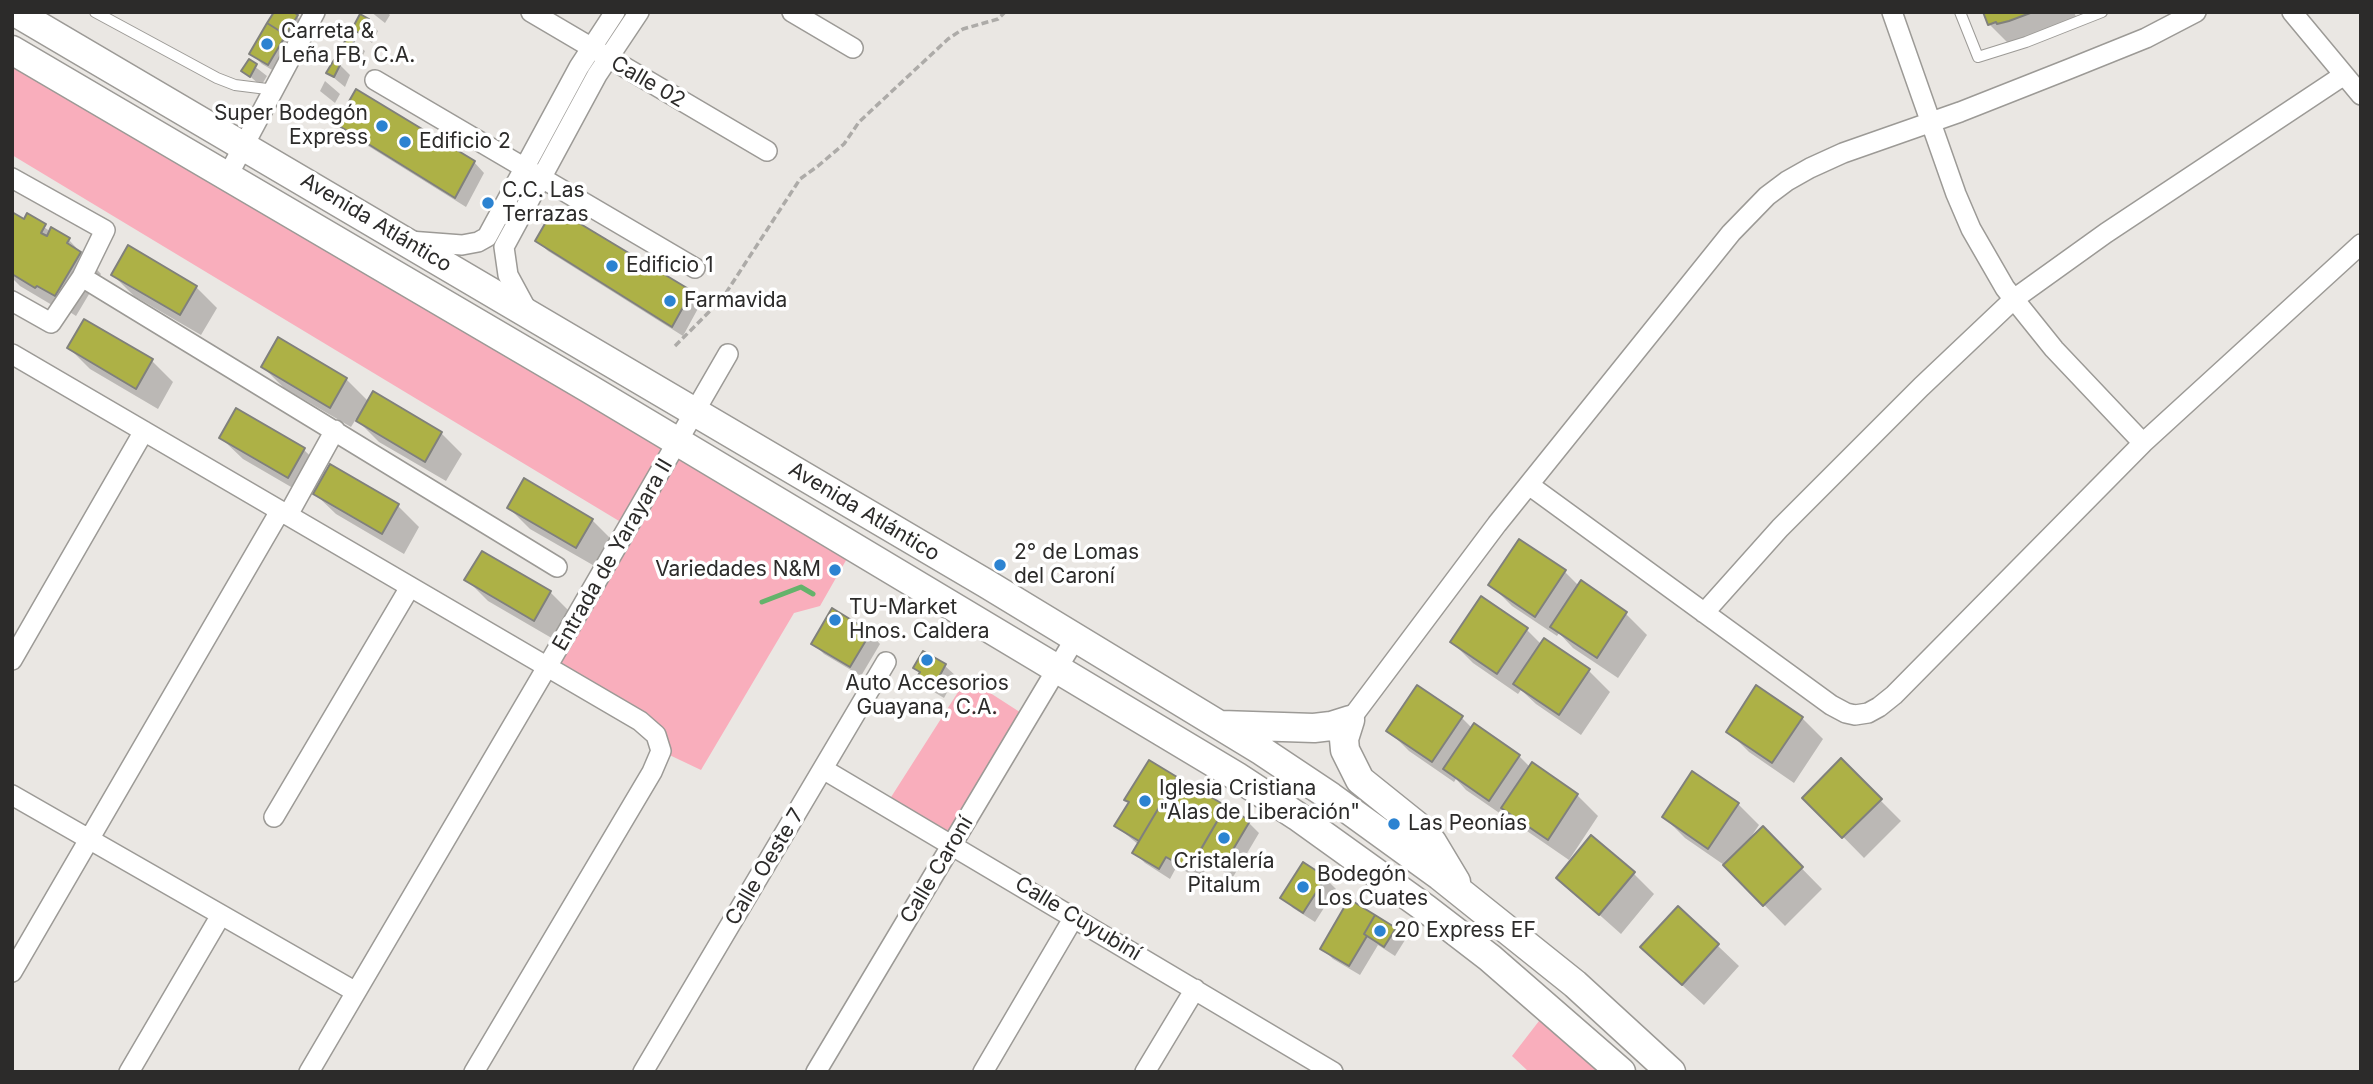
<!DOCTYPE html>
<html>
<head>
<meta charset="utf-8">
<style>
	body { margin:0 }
	#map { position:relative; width:2373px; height:1084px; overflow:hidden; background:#eae7e3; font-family:Inter,sans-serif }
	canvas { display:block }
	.frame { position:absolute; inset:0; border:14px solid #2c2b2a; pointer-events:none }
</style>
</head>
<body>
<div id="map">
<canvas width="2373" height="1084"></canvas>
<div class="frame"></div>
</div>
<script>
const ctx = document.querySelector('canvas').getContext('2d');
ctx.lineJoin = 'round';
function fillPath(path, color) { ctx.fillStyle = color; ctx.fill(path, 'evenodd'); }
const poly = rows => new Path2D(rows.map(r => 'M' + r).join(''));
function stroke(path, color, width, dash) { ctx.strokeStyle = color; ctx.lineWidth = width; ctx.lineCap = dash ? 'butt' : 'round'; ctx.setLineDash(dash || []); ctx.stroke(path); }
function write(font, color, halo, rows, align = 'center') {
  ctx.font = font + ' Inter,sans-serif'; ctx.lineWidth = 7; ctx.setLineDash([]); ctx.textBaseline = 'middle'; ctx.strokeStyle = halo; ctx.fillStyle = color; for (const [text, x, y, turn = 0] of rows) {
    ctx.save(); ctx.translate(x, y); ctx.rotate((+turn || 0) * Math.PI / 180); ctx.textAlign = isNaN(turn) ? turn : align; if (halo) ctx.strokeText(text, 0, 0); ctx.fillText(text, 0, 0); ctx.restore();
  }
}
const green = poly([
	[12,50,853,548,820,606,794,613,701,770,661,751,660,743,547,667,629,527,12,155],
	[967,678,1029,718,953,844,886,805],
	[1549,1008,1621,1072,1529,1072,1512,1056]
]);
const shadow = poly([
	[371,12,387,12,390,15,385,23],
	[1985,12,2074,12,2077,19,2010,45,1989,24],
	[297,17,308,27,279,74,262,64,251,53],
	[368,21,378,31,372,43,355,28],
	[348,38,365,51,359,64,342,51],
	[249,62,267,76,261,86,244,71],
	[340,65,350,75,345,87,328,73],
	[325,81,340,94,335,103,320,91],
	[338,124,474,162,484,173,466,207,349,134],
	[12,214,25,222,28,216,51,232,69,240,101,274,76,316,59,305,57,308,20,286,12,278],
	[537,241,691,292,701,303,683,336,548,251],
	[113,275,196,287,217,308,201,335,134,296],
	[69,348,152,361,173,382,158,409,90,369],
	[263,367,346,379,369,402,441,433,462,454,446,481,379,442,356,419,351,427,284,388],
	[237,411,304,450,327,472,331,466,398,506,419,527,404,554,336,514,313,492,310,498,243,459,221,438],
	[509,508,592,520,613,541,598,568,530,529],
	[1520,541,1565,572,1579,586,1581,583,1626,614,1647,635,1618,678,1573,648,1559,633,1557,636,1512,606,1491,585],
	[467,580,550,592,571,613,555,640,488,601],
	[1526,629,1541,644,1544,640,1589,671,1610,692,1581,735,1536,704,1521,690,1518,694,1473,663,1452,642],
	[870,633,880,644,861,676,824,654,813,643],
	[945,666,956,676,944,698,929,689,919,678,921,674,915,668],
	[1417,687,1462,718,1472,728,1474,725,1519,756,1530,767,1577,795,1598,816,1569,860,1524,829,1513,818,1511,821,1466,790,1456,779,1454,782,1409,751,1388,730],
	[1802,718,1823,739,1794,783,1749,752,1728,731],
	[1841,761,1901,821,1864,858,1805,798],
	[1149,762,1249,823,1259,833,1233,877,1209,863,1200,880,1177,866,1170,879,1145,863,1134,852,1139,845,1116,826,1130,803,1127,800],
	[1738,804,1759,825,1749,840,1763,829,1822,889,1785,926,1727,867,1685,838,1664,817],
	[1304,864,1325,878,1336,889,1315,922,1293,908,1283,897],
	[1633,873,1654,894,1621,934,1558,878],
	[1350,901,1395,929,1405,940,1395,956,1378,945,1360,975,1333,959,1322,948],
	[1678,908,1739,966,1704,1005,1663,968]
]);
const stream = poly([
	[762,602,801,587,813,594]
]);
const building = poly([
	[274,12,293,12,298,15,286,35,267,23,274,12],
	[1983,12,2033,12,2009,21,1997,24,1996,22,1988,25,1983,12],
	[360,14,369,19,361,34,352,29,360,14],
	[267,23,286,35,268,65,249,54,267,23],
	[348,35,355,39,348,55,340,51,348,35],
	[249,59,257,64,250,77,241,71,249,59],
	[334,60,341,63,334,77,326,73,334,60],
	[356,89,475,161,455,198,336,124,356,89],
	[554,208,692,291,672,327,535,241,554,208],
	[12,212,24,219,27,213,46,224,41,233,47,236,51,227,70,238,67,243,81,252,55,296,37,286,35,288,12,274,12,212],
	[128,245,197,286,180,315,111,275,128,245],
	[84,319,153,359,136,389,67,348,84,319],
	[278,337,347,378,330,408,261,367,278,337],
	[373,391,442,432,425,462,356,421,373,391],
	[236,408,305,448,288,478,219,438,236,408],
	[330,464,399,504,382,534,313,494,330,464],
	[524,478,593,519,576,548,507,508,524,478],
	[1519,539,1566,570,1535,617,1488,585,1519,539],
	[482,551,551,591,534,621,464,580,482,551],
	[1581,580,1627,612,1597,658,1550,627,1581,580],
	[1481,596,1528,628,1497,674,1450,642,1481,596],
	[832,608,871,632,850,667,811,644,832,608],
	[1544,638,1590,669,1559,715,1513,684,1544,638],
	[923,651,946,664,933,688,916,679,920,672,913,668,923,651],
	[1417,685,1463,716,1432,762,1386,731,1417,685],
	[1756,685,1803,717,1772,763,1726,732,1756,685],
	[1474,723,1520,755,1489,801,1443,769,1474,723],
	[1841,758,1882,799,1842,838,1802,798,1841,758],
	[1149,760,1177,777,1139,841,1114,826,1129,802,1124,800,1149,760],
	[1532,762,1578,794,1548,840,1501,808,1532,762],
	[1692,771,1739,803,1708,849,1662,817,1692,771],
	[1177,777,1226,806,1189,870,1166,857,1159,869,1132,853,1177,777],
	[1226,806,1250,821,1222,868,1198,854,1226,806],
	[1763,826,1803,867,1763,906,1723,865,1763,826],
	[1591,835,1635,872,1599,915,1556,878,1591,835],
	[1303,862,1326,877,1303,913,1280,898,1303,862],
	[1349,899,1375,915,1364,934,1367,936,1349,966,1320,949,1349,899],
	[1678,906,1719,944,1682,985,1640,947,1678,906],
	[1375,915,1396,928,1384,947,1364,934,1375,915]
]);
const path = poly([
	[675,346,722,299,800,179,818,166,844,144,859,122,948,39,963,29,998,19,1005,12]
]);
const lane = poly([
	[95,12,217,78,235,85,275,90],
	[1960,12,1978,57,2026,42,2102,12]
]);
const street = poly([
	[531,12,767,151],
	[792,12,853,48],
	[1892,12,1956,194,1971,229,2005,288,2054,349,2143,443],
	[2292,12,2361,95],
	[375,80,695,268],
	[227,177,315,12],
	[12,178,105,230,82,277,557,567],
	[409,241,462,245,478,242,487,237,579,67,615,12],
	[12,301,51,323,82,277],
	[528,312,508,275,504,247,597,75,639,12],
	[12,354,640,721,656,735,661,751,652,772,474,1072],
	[1529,485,1831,705,1846,713,1855,715,1868,713,1879,707,1894,695,2143,443,2361,244],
	[288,515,335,430],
	[1704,613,1780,528,1921,387,2014,299,2106,233,2344,75],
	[12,660,144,431],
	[1350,720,1497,524,1731,233,1767,196,1787,181,1810,168,1843,153,1960,112,2069,69,2146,38,2196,12],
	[823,769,1333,1072],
	[12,795,356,992],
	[274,817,410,587],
	[12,972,280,511],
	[129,1072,221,915],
	[309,1072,547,667,728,354],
	[643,1072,886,662],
	[816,1072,1076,637],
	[983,1072,1074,917],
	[1145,1072,1195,989]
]);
const secondary = poly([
	[15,12,987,584,1262,751,1331,797,1440,876,1575,984,1671,1072],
	[12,50,588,388,1236,776,1297,816,1425,908,1490,958,1621,1072],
	[1350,720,1344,739,1345,750,1360,780,1421,829,1432,842,1456,882],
	[1221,725,1314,728,1331,726,1350,720]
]);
const markers = [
	[267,44,7,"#2c83d1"],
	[382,126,7,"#2c83d1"],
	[405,142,7,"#2c83d1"],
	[488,203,7,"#2c83d1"],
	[612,266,7,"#2c83d1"],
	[670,301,7,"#2c83d1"],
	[1000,565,7,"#2c83d1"],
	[835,570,7,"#2c83d1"],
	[835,620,7,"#2c83d1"],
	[927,660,7,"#2c83d1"],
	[1145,801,7,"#2c83d1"],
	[1394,824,7,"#2c83d1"],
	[1224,838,7,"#2c83d1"],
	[1303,887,7,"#2c83d1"],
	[1380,931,7,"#2c83d1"]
];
const poiNames = [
	["Carreta &",281,32],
	["Leña FB, C.A.",281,56],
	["Super Bodegón",368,114,"right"],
	["Express",368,138,"right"],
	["Edificio 2",419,142],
	["C.C. Las",502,191],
	["Terrazas",502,215],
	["Edificio 1",626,266],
	["Farmavida",684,301],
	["2° de Lomas",1014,553],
	["del Caroní",1014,577],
	["Variedades N&M",821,570,"right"],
	["TU-Market",849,608],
	["Hnos. Caldera",849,632],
	["Auto Accesorios",927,684,"center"],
	["Guayana, C.A.",927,708,"center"],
	["Iglesia Cristiana",1159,789],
	["\"Alas de Liberación\"",1159,813],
	["Las Peonías",1408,824],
	["Cristalería",1224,862,"center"],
	["Pitalum",1224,886,"center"],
	["Bodegón",1317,875],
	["Los Cuates",1317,899],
	["20 Express EF",1394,931]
];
const streetNames = [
	["Calle 02",648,82,30],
	["Avenida Atlántico",376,223,31],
	["Avenida Atlántico",864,512,31],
	["Entrada de Yarayara II",613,555,-60],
	["Calle Oeste 7",765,867,-59],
	["Calle Caroní",937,870,-59],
	["Calle Cuyubiní",1078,919,31]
];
fillPath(green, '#f9aebc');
fillPath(shadow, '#0003');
stroke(stream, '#65b36b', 5);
fillPath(building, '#adb146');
stroke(building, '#80807c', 2);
stroke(lane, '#9c9a96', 12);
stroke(street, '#9c9a96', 22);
stroke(secondary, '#9c9a96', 31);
stroke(path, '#adaba8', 3.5, [7, 3.5]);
stroke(lane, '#fff', 10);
stroke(street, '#fff', 19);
stroke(secondary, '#fff', 28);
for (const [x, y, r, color] of markers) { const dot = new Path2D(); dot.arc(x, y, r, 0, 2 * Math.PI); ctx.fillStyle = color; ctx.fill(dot); stroke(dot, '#fff', 2.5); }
write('21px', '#2c2b2a', '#fff', poiNames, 'left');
write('21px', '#2c2b2a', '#fff', streetNames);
</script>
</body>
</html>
